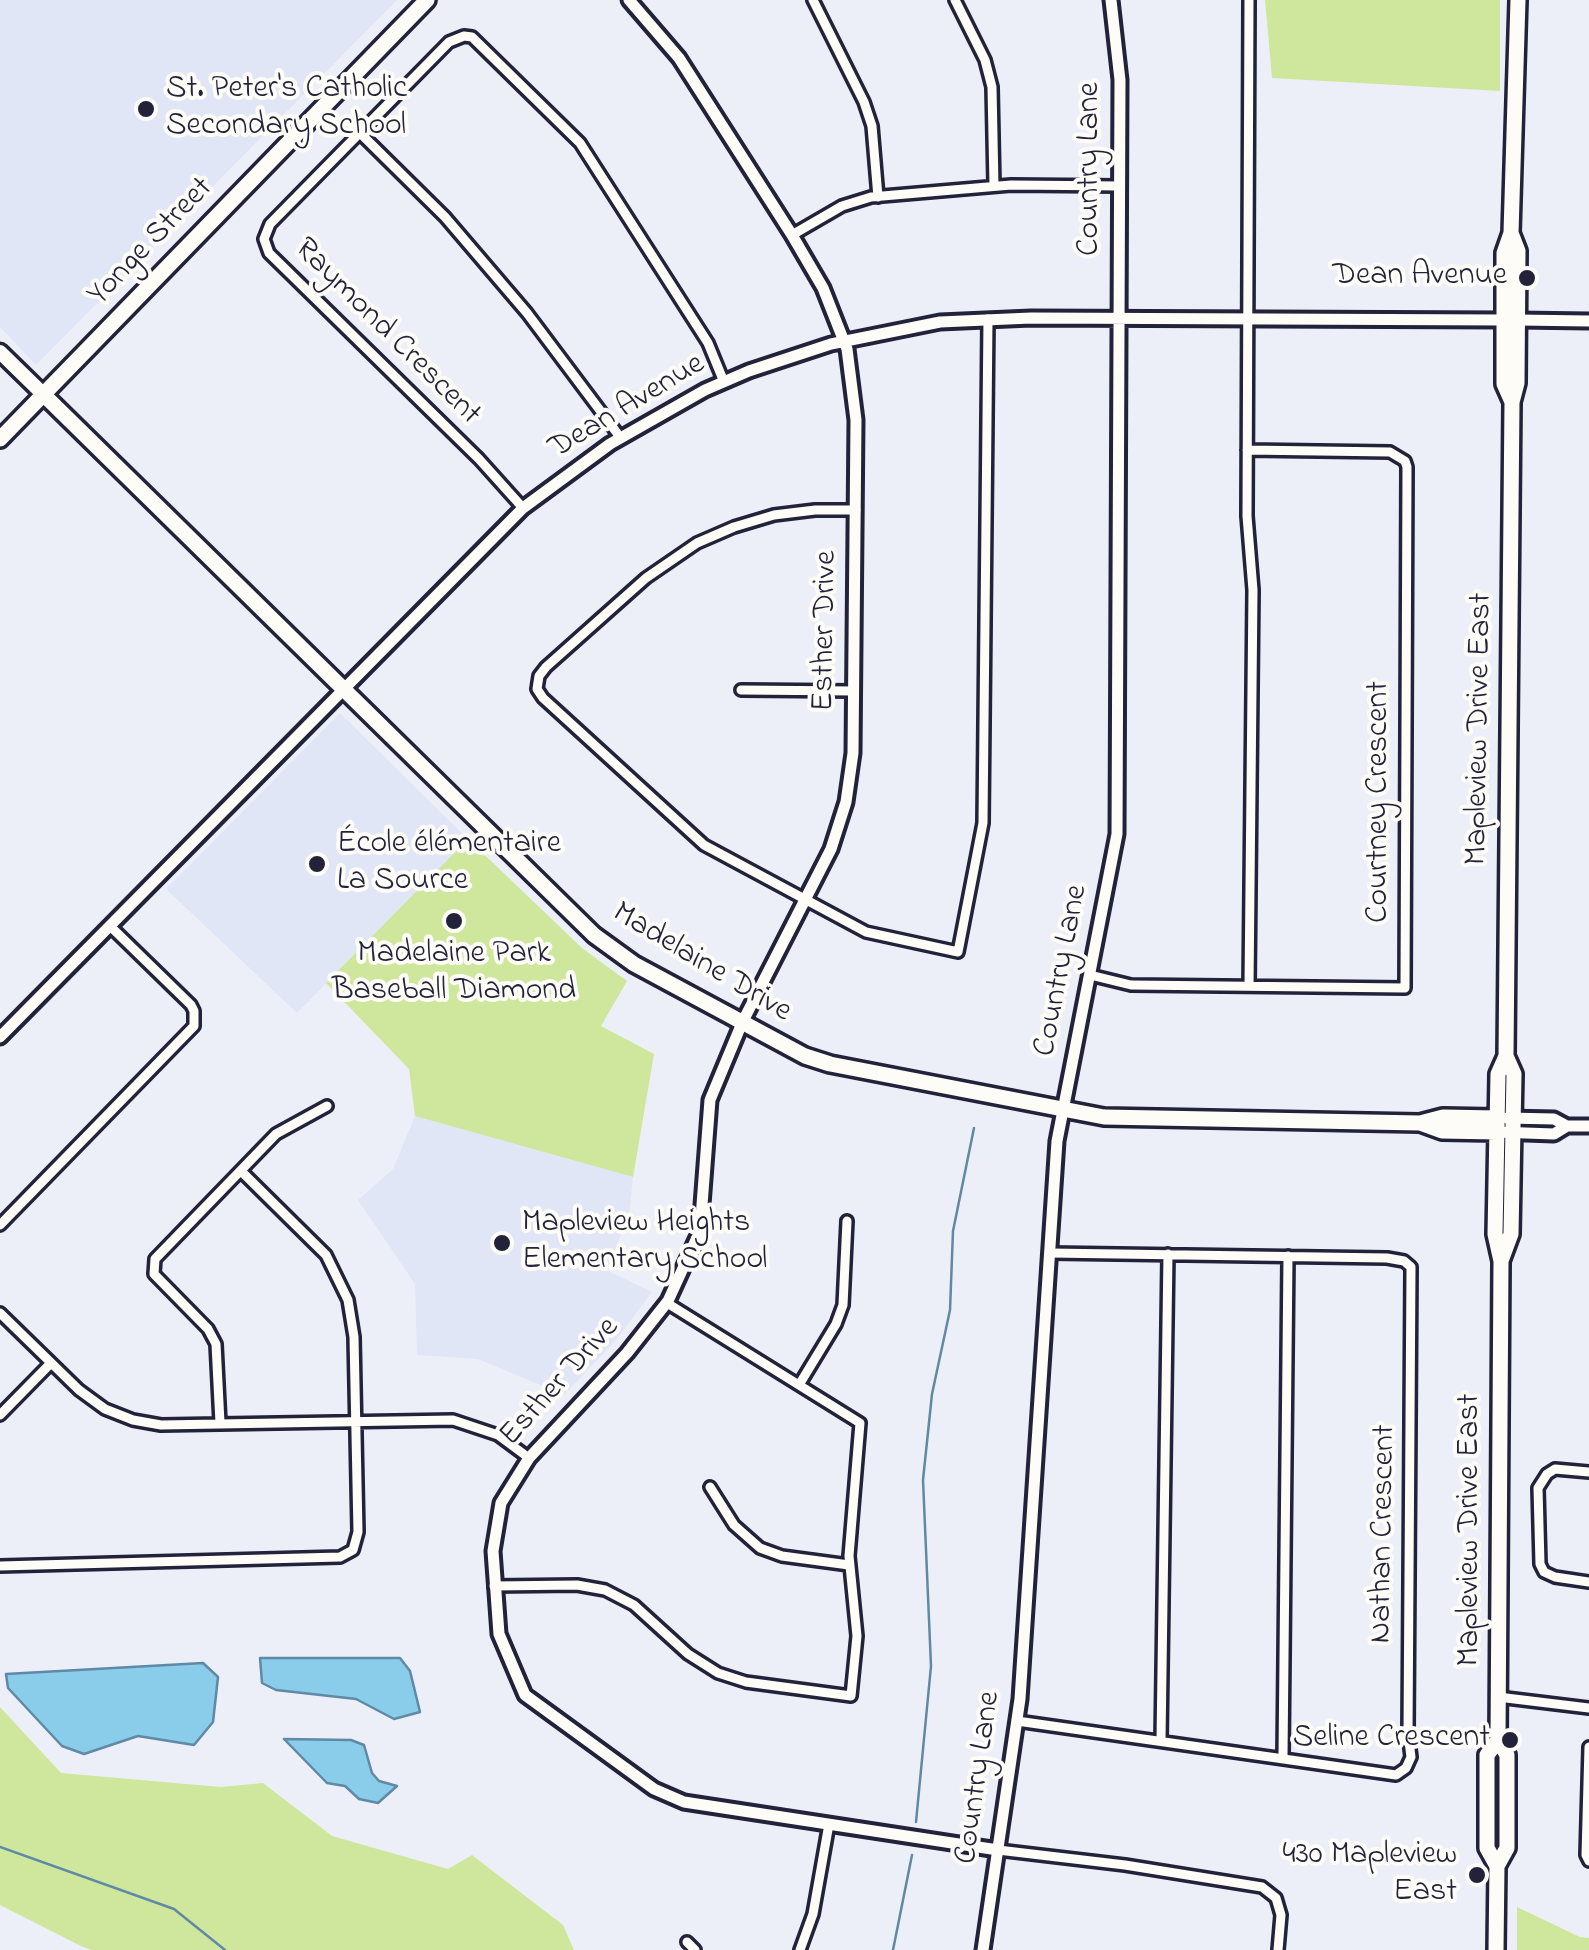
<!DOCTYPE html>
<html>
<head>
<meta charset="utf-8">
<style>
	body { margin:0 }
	canvas { display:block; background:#eceff7 }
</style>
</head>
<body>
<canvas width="1589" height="1950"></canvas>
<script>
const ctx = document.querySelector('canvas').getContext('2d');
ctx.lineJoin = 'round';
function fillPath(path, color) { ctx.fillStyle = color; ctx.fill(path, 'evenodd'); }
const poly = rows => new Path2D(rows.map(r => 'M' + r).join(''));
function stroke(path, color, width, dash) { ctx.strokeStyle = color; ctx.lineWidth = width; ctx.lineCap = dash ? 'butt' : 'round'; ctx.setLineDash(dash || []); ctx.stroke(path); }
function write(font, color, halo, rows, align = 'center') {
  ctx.font = font + ' "Indie Flower",sans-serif'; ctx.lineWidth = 8; ctx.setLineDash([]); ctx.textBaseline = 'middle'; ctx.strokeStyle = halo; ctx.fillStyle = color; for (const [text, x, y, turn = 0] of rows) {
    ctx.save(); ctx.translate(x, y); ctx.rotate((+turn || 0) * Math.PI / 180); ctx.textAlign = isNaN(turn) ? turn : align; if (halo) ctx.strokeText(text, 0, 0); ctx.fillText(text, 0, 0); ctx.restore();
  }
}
const built = poly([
	[0,0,397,0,36,365,0,327],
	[340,713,468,839,297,1013,166,889],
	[415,1116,633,1177,629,1216,606,1270,652,1292,616,1340,564,1395,478,1359,417,1355,415,1284,358,1200,393,1169]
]);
const green = poly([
	[1265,0,1500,0,1500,91,1272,78],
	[468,839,582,948,627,981,601,1026,654,1054,633,1177,415,1116,409,1069,326,983],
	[0,1707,61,1773,221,1787,263,1783,332,1836,448,1869,472,1855,563,1925,574,1950,91,1950,81,1946,0,1905],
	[1517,1907,1580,1937,1589,1938,1589,1950,1517,1950]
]);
const water = poly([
	[260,1658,400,1658,410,1671,420,1712,394,1719,356,1699,276,1690,262,1683,260,1658],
	[203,1663,218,1677,213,1722,194,1745,138,1736,84,1754,62,1746,8,1688,6,1674,203,1663],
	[284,1739,351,1740,364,1745,372,1773,379,1781,397,1786,378,1803,359,1799,345,1786,327,1783,284,1739]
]);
const stream = poly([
	[916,1822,931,1666,923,1480,932,1394,950,1310,953,1231,974,1128],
	[0,1847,174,1909,225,1950],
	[893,1950,912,1855]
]);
const minor = poly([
	[813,0,864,102,872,126,878,197],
	[955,0,985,60,992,87,994,186],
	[360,133,445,217,527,313,620,437],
	[792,235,842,206,871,197,1011,185,1120,186],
	[523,508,479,459,269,253,264,239,270,224,449,42,464,36,472,37,580,143,708,343,724,382],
	[856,510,815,510,774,515,734,527,697,543,646,578,546,667,539,676,537,689,543,698,704,845,866,932,958,952,983,823,988,319],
	[741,690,854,691],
	[1090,975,1131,985,1405,988,1407,467,1405,461,1390,452,1247,450],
	[1249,986,1253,590,1247,516,1249,0],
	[0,1225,194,1026,194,1011,191,1005,110,926],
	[0,1313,79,1390,105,1409,133,1420,161,1425,453,1420,498,1435,529,1458],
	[799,1385,836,1324,843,1305,847,1221],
	[0,1415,51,1363],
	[220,1423,216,1344,208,1329,154,1274,155,1259,276,1134,327,1106],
	[1589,1472,1555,1469,1547,1474,1538,1488,1540,1564,1544,1572,1555,1577,1589,1582],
	[710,1487,734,1525,760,1548,782,1556,849,1565],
	[0,1566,340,1557,353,1550,358,1532,354,1337,348,1300,326,1255,241,1171],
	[494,1586,577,1585,605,1590,634,1605,688,1654,718,1673,746,1682,851,1696,857,1636,849,1556,860,1423,667,1303],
	[1498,1697,1589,1708],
	[1017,1721,1396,1775,1406,1768,1411,1757,1408,1733,1411,1267,1404,1261,1387,1258,1050,1253],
	[1161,1740,1168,1254],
	[1589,1747,1586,1855,1589,1861],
	[1283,1757,1288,1256],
	[998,1850,1125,1865,1262,1887,1276,1898,1281,1915,1278,1950],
	[687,1942,695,1950],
	[800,1950,813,1914,829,1824]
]);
const tertiary = poly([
	[629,0,679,58,792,235,823,288,847,349,856,420,853,753,846,802,831,849,742,1023,710,1100,700,1231,668,1301,627,1353,529,1458,501,1503,493,1551,499,1634,525,1695,654,1789,684,1802,998,1850],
	[1518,320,1589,321],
	[0,1037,523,508,610,444,705,390,749,371,831,344,940,322,1031,318,1504,320],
	[1507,1118,1554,1119,1567,1126,1589,1126],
	[1497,1132,1554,1134,1567,1126],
	[983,1950,1020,1699,1057,1141,1117,834,1120,80,1111,0]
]);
const secondary = poly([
	[0,352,43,394]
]);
const primary = poly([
	[43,394,594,935,634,964,805,1056,830,1064,1104,1117,1420,1123,1443,1117,1497,1118],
	[1512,402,1504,384,1504,253,1511,233,1518,0],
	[0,439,427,0],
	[1420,1123,1442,1131,1497,1132],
	[1501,1261,1511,1234,1514,1074,1506,1056],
	[1497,1866,1487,1848,1487,1755,1498,1740],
	[1496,1950,1497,1866,1507,1848,1507,1755,1498,1740,1501,1261,1495,1234,1498,1074,1506,1056,1512,402,1517,383,1518,251,1511,233]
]);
const markers = [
	[146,109,10,"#22223b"],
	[1527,278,10,"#22223b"],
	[317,864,10,"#22223b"],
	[454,921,10,"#22223b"],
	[502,1243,10,"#22223b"],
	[1510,1740,10,"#22223b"],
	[1477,1875,10,"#22223b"]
];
const poiNames = [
	["St. Peter's Catholic",166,91],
	["Secondary School",166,128],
	["Dean Avenue",1507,278,"right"],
	["École élémentaire",337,846],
	["La Source",337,883],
	["Madelaine Park",454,956,"center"],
	["Baseball Diamond",454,993,"center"],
	["Mapleview Heights",522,1225],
	["Elementary School",522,1262],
	["Seline Crescent",1490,1740,"right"],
	["430 Mapleview",1457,1857,"right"],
	["East",1457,1894,"right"]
];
const streetNames = [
	["Country Lane",1092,169,-90],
	["Yonge Street",152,243,-46],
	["Raymond Crescent",386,333,45],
	["Dean Avenue",628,408,-31],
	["Esther Drive",827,631,-89],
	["Mapleview Drive East",1481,729,-89],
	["Courtney Crescent",1381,802,-90],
	["Madelaine Drive",701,964,31],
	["Country Lane",1063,971,-79],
	["Esther Drive",561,1383,-48],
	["Mapleview Drive East",1472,1530,-90],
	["Nathan Crescent",1385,1534,-89],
	["Country Lane",980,1778,-82]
];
fillPath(built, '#e1e6f7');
fillPath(green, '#cfe79d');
fillPath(water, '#8acdeb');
stroke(water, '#6089a5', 2.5);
stroke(stream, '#6089a5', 2.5);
stroke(minor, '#22223b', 16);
stroke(tertiary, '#22223b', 19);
stroke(secondary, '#22223b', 21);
stroke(primary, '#22223b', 22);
stroke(minor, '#fdfcf7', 9);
stroke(tertiary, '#fdfcf7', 11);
stroke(secondary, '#fdfcf7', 14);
stroke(primary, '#fdfcf7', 15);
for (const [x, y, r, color] of markers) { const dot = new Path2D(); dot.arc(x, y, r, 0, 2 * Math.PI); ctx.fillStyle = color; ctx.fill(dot); stroke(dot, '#fdfcf7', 4); }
write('32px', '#22223b', '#fdfcf7', poiNames, 'left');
write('32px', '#22223b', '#fdfcf7', streetNames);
</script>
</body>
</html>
